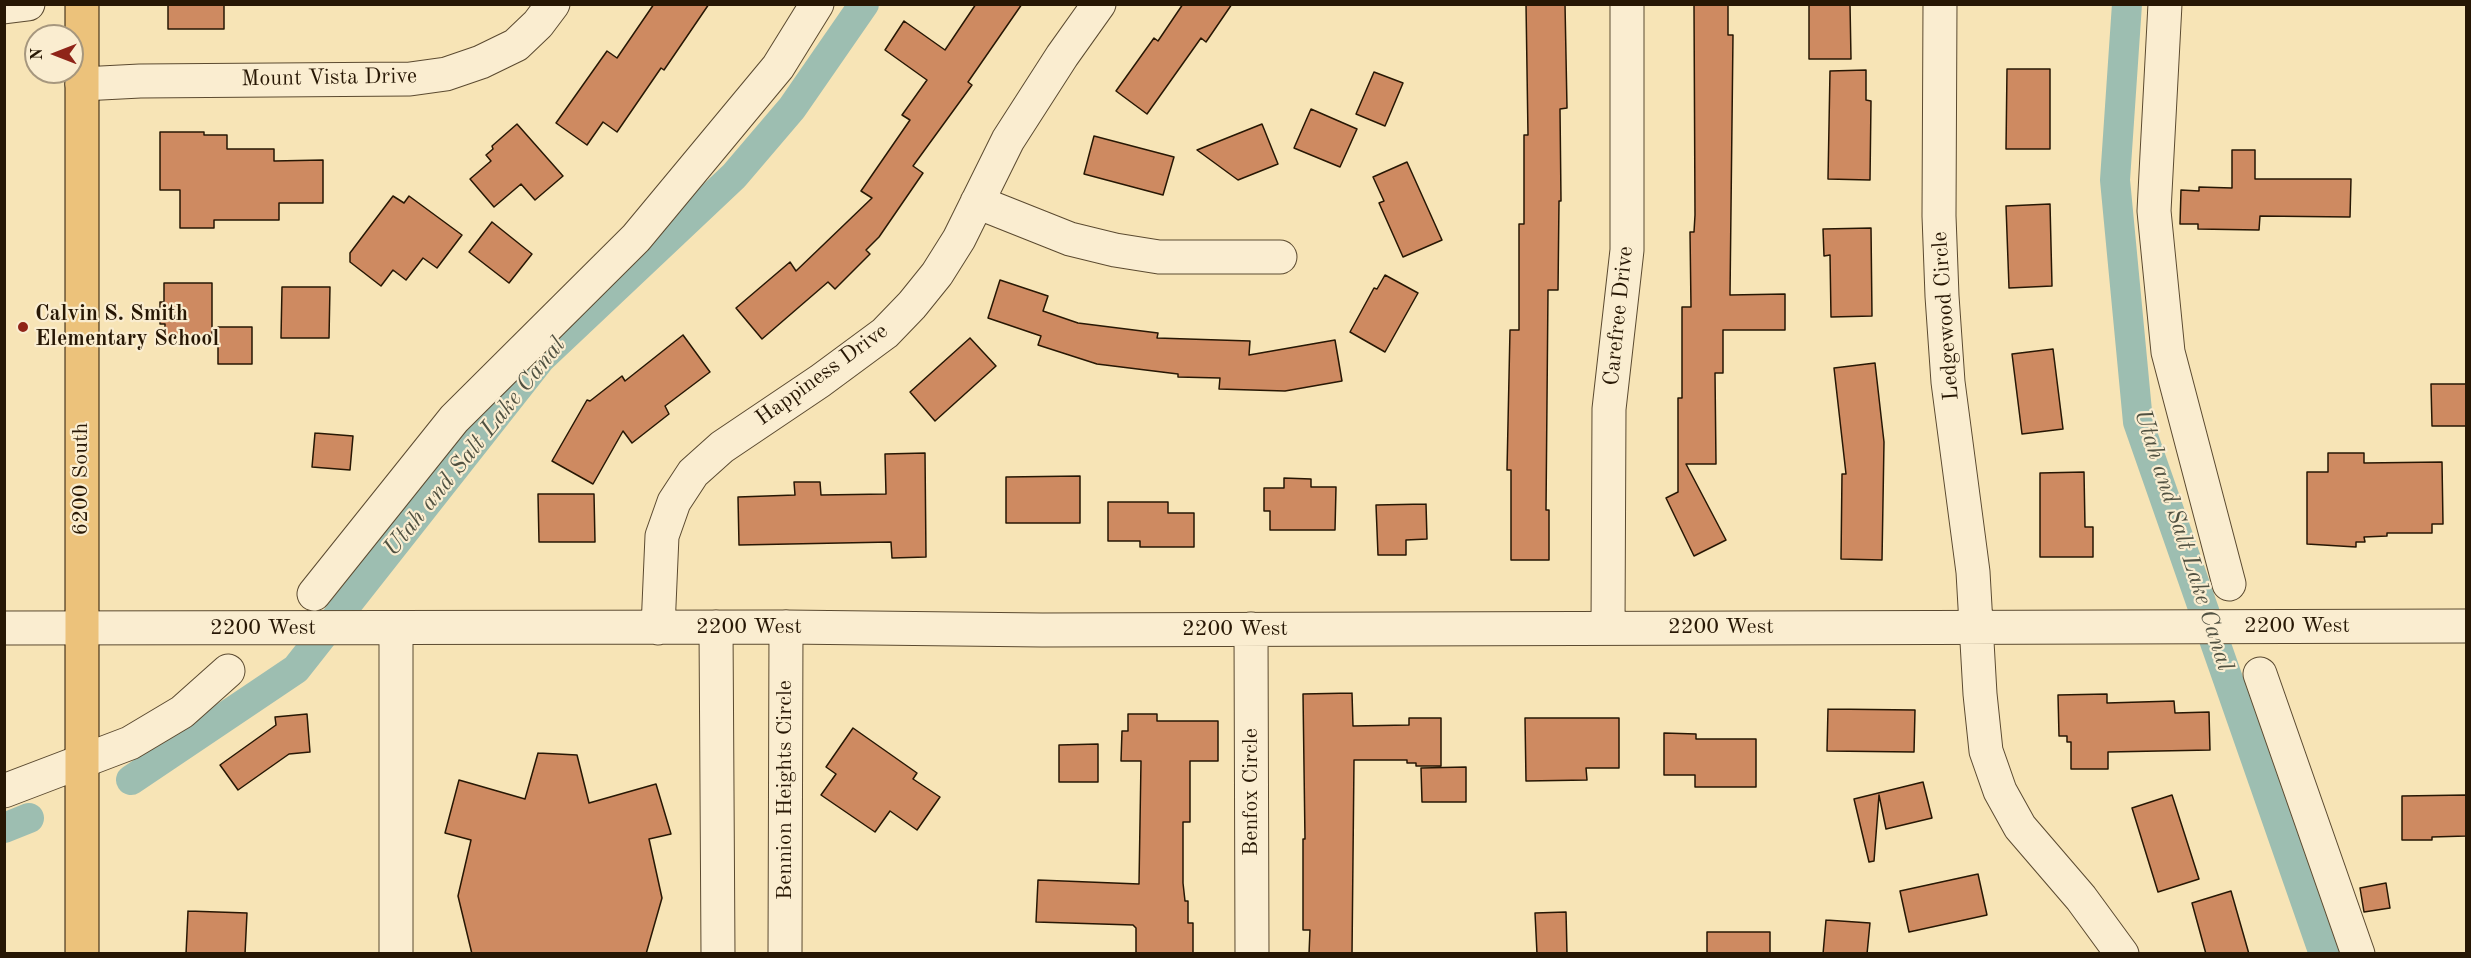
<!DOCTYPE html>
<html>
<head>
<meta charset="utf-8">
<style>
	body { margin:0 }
	#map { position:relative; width:2471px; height:958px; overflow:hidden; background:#f7e4b6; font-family:"Old Standard TT",serif }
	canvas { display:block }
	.frame { position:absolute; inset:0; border:6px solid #271704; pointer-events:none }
	.north { position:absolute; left:24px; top:24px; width:60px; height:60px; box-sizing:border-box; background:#faedd0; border:2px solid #a6977e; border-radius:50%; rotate:270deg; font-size:16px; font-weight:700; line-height:24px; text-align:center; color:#271704 }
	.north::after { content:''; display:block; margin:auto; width:21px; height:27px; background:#8f2418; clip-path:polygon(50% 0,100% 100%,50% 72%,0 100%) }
</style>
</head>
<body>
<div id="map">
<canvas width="2471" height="958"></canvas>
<div class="frame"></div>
<div class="north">N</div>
</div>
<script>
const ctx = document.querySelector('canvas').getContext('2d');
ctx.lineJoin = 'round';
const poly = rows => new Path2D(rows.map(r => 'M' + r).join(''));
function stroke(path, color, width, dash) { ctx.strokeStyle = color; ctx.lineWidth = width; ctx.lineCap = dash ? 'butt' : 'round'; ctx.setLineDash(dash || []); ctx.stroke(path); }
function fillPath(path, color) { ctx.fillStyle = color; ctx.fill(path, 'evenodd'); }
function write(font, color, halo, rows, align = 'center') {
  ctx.font = font + ' "Old Standard TT",serif'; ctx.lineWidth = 4.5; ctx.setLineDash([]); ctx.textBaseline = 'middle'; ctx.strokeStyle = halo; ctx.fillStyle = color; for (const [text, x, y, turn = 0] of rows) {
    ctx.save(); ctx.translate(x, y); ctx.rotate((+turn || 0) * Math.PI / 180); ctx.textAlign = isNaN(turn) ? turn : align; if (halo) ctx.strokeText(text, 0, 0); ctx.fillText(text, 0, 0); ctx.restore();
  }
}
const canal = poly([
	[2127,4,2115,180,2138,422,2324,954],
	[131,780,296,669,541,358,734,176,792,108,864,4],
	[4,828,29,818]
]);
const building = poly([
	[168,4,224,4,224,29,168,29,168,4],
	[654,4,709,4,664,70,661,68,617,132,603,122,587,145,556,123,607,51,617,58,654,4],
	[976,4,1022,4,968,82,972,85,913,166,923,173,879,237,866,250,870,254,835,289,828,282,762,339,736,308,790,262,796,271,872,198,861,191,910,120,902,115,927,80,885,50,904,21,945,50,976,4],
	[1183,4,1232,4,1206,42,1201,38,1147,114,1116,91,1154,38,1158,41,1183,4],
	[1526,4,1565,4,1567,108,1560,109,1561,201,1559,201,1558,290,1548,290,1546,510,1549,510,1549,560,1511,560,1511,470,1507,470,1510,330,1519,330,1519,224,1524,224,1524,135,1528,135,1526,4],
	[1694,4,1728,4,1728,35,1733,35,1730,295,1785,294,1785,330,1723,330,1723,373,1715,373,1716,464,1686,464,1726,540,1694,556,1666,498,1678,492,1678,398,1682,398,1682,307,1691,307,1690,232,1694,232,1695,215,1694,4],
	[1809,4,1850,4,1851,59,1809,59,1809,4],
	[2007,69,2050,69,2050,149,2006,149,2007,69],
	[1866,70,1866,100,1871,101,1870,180,1828,179,1830,71,1866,70],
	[1374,72,1403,83,1385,126,1356,114,1374,72],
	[1311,109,1357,129,1340,167,1294,148,1311,109],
	[517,124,563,176,535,200,521,184,494,207,470,179,491,161,486,155,493,149,492,146,517,124],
	[1262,124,1278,164,1238,180,1197,150,1262,124],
	[160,132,204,132,204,135,227,135,227,149,274,149,274,161,323,160,323,203,279,203,279,220,214,220,214,228,180,228,180,190,160,190,160,132],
	[1094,136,1174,157,1163,195,1084,174,1094,136],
	[2232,150,2255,150,2255,179,2351,179,2350,217,2260,216,2259,230,2198,229,2198,224,2180,224,2181,190,2199,191,2199,187,2232,188,2232,150],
	[1407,162,1442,240,1403,257,1379,203,1384,201,1373,177,1407,162],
	[393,196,404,203,409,196,462,235,437,268,423,258,406,280,393,270,381,286,350,262,350,253,393,196],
	[2050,204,2052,286,2009,288,2006,206,2050,204],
	[492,222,532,254,509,283,469,252,492,222],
	[1871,228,1872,316,1831,317,1830,255,1824,256,1823,229,1871,228],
	[1385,275,1418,293,1385,352,1350,332,1374,288,1377,289,1385,275],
	[1000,280,1048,296,1043,311,1078,323,1158,333,1157,338,1250,341,1249,355,1335,340,1342,381,1285,391,1219,389,1220,378,1178,377,1178,374,1097,364,1038,345,1041,336,988,318,1000,280],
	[164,283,212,283,212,343,165,343,165,324,160,324,160,302,164,302,164,283],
	[282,287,330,287,329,338,281,338,282,287],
	[218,327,252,327,252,364,218,364,218,327],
	[683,335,710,372,665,406,669,414,632,443,623,431,593,484,552,461,587,400,590,401,622,376,625,381,683,335],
	[970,338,996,366,935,421,910,392,970,338],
	[2053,349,2063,429,2022,434,2012,354,2053,349],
	[1875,363,1884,442,1882,560,1841,559,1842,474,1846,474,1834,368,1875,363],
	[2431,384,2466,384,2466,426,2432,426,2431,384],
	[315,433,353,436,350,470,312,467,315,433],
	[925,453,926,557,892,558,891,542,739,545,738,497,795,495,794,482,820,482,821,495,886,494,885,454,925,453],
	[2328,453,2364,453,2364,463,2442,462,2443,524,2432,524,2432,533,2387,533,2387,536,2364,537,2365,542,2356,542,2356,547,2307,544,2307,472,2328,472,2328,453],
	[2084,472,2085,527,2093,527,2093,557,2040,557,2040,473,2084,472],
	[1080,476,1080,523,1006,523,1006,477,1080,476],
	[1284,478,1311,479,1311,487,1336,487,1335,530,1270,530,1270,511,1264,511,1264,488,1284,488,1284,478],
	[538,494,594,494,595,542,539,542,538,494],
	[1108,502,1168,502,1168,513,1194,513,1194,547,1140,547,1140,541,1108,541,1108,502],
	[1426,504,1427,539,1406,540,1406,555,1378,555,1376,505,1426,504],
	[1352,693,1353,726,1409,725,1409,718,1441,718,1441,766,1416,766,1416,763,1407,763,1407,760,1354,760,1352,954,1309,954,1310,930,1303,930,1303,839,1305,839,1303,694,1352,693],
	[2107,694,2107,703,2174,701,2175,713,2209,712,2210,750,2108,752,2108,769,2071,769,2071,742,2067,742,2067,736,2059,736,2058,695,2107,694],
	[1828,709,1915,710,1914,752,1827,751,1828,709],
	[307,714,310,752,289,754,238,790,220,765,276,725,275,717,307,714],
	[1128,714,1157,714,1157,721,1218,721,1218,761,1190,761,1190,822,1183,822,1183,883,1185,901,1188,901,1188,923,1193,923,1193,953,1136,954,1136,928,1133,925,1036,922,1038,880,1139,884,1141,761,1121,761,1122,731,1128,731,1128,714],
	[1525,718,1619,718,1619,768,1586,768,1587,780,1526,781,1525,718],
	[853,728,917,773,913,779,940,797,917,830,890,811,875,832,821,795,836,774,826,767,853,728],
	[1664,733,1696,734,1696,739,1756,739,1756,787,1695,787,1695,775,1664,775,1664,733],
	[1098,744,1098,782,1059,782,1059,745,1098,744],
	[538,753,577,755,589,803,656,784,671,834,649,839,662,898,646,954,472,954,458,896,471,840,445,833,459,780,525,799,538,753],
	[1466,767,1466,802,1422,802,1421,768,1466,767],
	[1923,782,1932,818,1886,829,1879,795,1874,861,1869,862,1854,799,1923,782],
	[2172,795,2199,879,2158,892,2132,808,2172,795],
	[2466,795,2466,836,2432,837,2432,840,2402,840,2402,796,2466,795],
	[1978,874,1987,915,1909,932,1900,891,1978,874],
	[2386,883,2390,908,2364,912,2360,888,2386,883],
	[2231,891,2249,954,2206,954,2192,903,2231,891],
	[188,911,247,913,245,954,186,954,188,911],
	[1566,912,1567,954,1537,954,1535,913,1566,912],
	[1826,920,1870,923,1867,954,1823,954,1826,920],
	[1707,932,1770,932,1770,954,1707,954,1707,932]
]);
const minor = poly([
	[1940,4,1939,216,1942,296,1948,382,1973,572,1980,694,1986,751,2000,791,2020,827,2081,898,2122,954],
	[2165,4,2154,211,2168,352,2229,584],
	[4,7,28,4],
	[82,84,140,81,410,79,446,74,481,62,516,45,538,24,553,4],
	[977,202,1070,239,1115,250,1159,257,1280,257],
	[314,594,454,419,636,238,778,67,817,4],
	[716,627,718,954],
	[4,628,786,627,1042,630,2466,626],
	[396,628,396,954],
	[658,628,662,536,674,502,693,473,722,447,820,381,885,333,912,305,937,274,959,239,1008,140,1062,56,1099,4],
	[1608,628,1609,409,1627,250,1627,4],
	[1251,629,1252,954],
	[2260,674,2358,954],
	[4,791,130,743,182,712,228,671],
	[785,954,786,627]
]);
const major = poly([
	[82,954,82,4]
]);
const markers = [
	[23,327,6,"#8f2418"]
];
const streetNames = [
	["Mount Vista Drive",329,78,-1],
	["Carefree Drive",1619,316,-84],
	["Ledgewood Circle",1946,316,-94],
	["Happiness Drive",822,375,-36],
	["6200 South",81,479,-90],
	["2200 West",2297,626],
	["2200 West",749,627],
	["2200 West",1721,627],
	["2200 West",263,628],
	["2200 West",1235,629],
	["Bennion Heights Circle",785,790,-90],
	["Benfox Circle",1251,792,-90]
];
const poiNames = [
	["Calvin S. Smith",35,314],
	["Elementary School",35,339]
];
const waterNames = [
	["Utah and Salt Lake Canal",475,447,-51],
	["Utah and Salt Lake Canal",2183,540,72]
];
stroke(canal, '#9dbeb1', 30);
fillPath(building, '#ce8a61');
stroke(building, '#271704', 1.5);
stroke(minor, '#5b4a30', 35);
stroke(major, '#271704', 35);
stroke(minor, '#faedd0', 33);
stroke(major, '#ecc27b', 33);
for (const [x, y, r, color] of markers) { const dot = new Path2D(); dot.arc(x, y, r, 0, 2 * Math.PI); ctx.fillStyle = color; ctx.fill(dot); stroke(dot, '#faedd0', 2); }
write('22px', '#271704', '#faedd0', streetNames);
write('bold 22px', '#271704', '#faedd0', poiNames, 'left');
write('italic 24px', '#505141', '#faedd0', waterNames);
</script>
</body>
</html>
